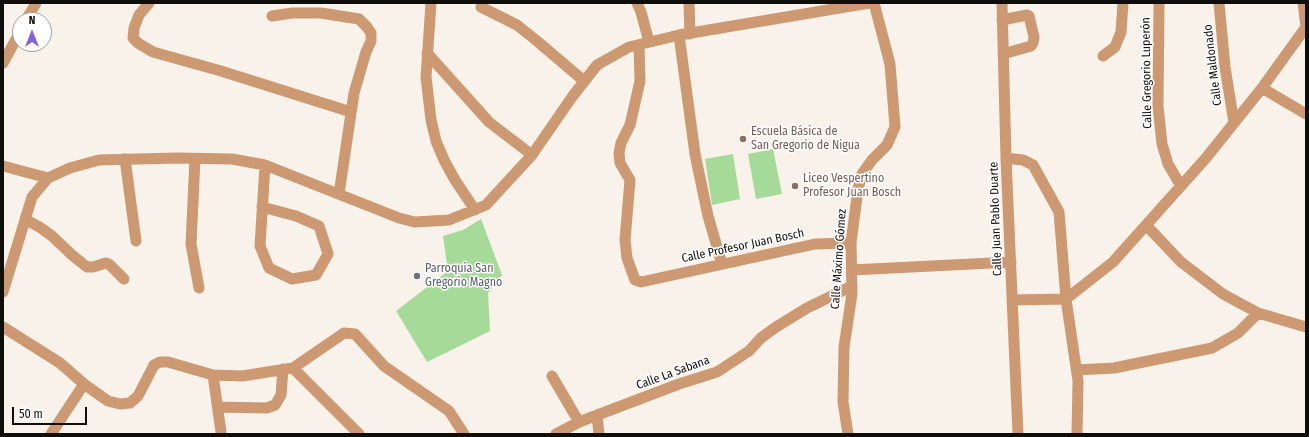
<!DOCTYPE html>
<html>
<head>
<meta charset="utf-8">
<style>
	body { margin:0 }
	#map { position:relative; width:1309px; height:437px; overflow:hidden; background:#f9f2ea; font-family:"Fira Sans Condensed",sans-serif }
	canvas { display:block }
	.frame { position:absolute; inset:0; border:4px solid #100e0b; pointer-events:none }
	.north { position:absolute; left:12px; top:12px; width:40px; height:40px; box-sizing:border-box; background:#fff; border:1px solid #9f9f9d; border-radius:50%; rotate:0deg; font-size:11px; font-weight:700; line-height:16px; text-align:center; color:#100e0b }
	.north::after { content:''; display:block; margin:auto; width:14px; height:18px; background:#8262dd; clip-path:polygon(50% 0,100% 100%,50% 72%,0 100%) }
	.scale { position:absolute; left:12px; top:407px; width:75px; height:18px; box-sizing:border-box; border:2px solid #100e0b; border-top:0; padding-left:5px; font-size:12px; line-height:14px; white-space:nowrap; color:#100e0b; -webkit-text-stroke:3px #fff; paint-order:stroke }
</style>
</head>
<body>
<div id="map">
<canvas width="1309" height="437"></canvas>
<div class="frame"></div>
<div class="north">N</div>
<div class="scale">50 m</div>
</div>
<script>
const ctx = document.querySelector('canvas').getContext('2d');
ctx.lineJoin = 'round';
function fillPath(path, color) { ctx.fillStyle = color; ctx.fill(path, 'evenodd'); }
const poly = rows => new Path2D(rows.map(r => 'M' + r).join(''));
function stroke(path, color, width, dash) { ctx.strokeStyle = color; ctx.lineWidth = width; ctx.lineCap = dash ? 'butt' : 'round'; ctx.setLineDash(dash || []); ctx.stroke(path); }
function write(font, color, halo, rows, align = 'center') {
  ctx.font = font + ' "Fira Sans Condensed",sans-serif'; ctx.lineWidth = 3; ctx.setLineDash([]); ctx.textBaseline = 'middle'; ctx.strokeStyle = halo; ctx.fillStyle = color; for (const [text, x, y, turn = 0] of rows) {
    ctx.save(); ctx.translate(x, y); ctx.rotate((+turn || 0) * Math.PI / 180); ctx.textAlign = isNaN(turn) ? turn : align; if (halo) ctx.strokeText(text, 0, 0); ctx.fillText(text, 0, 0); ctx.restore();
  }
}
const green = poly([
	[773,149,782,194,756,199,748,154],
	[733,154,740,199,712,205,705,159],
	[481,219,502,275,488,293,490,331,427,362,396,311,448,271,443,236,463,230]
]);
const minor = poly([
	[149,3,139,15,134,28,133,38,138,43,153,52,221,71,351,112],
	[431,3,426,77,431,120,436,141,444,160,455,180,475,210],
	[637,3,641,12,649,42],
	[689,3,690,34],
	[1002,3,1006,158,1018,434],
	[1159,3,1158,106,1162,144,1168,164,1181,186],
	[1219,3,1225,67,1234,123],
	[481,7,517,25,537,41,584,81],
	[272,16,292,13,321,13,359,19,367,27,371,33,371,41,366,52,354,93,339,194],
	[26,20,36,3],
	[1002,20,1027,15,1029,16,1034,37,1033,43,1031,46,1003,54],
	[679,35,695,154,708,216,722,264],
	[639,45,640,81,630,125,621,143,619,153,620,163,630,180,625,240,627,258,635,280,641,282,815,244,851,243],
	[427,53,489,122,532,155],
	[1103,56,1115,47,1121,32,1123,3],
	[3,63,20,32],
	[1262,88,1306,114],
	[1006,158,1023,160,1033,165,1059,212,1066,299,1078,381,1077,434],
	[125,159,136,241],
	[195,159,191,244,199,288],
	[3,166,48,178],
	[262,207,296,216,319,226,328,254,316,275,292,279,269,268,260,246,265,165],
	[25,219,41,228,52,236,72,255,87,267,93,267,106,263,110,265,124,279],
	[1146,225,1181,262,1223,294,1258,313,1306,327],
	[852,270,1011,262],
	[3,292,32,197,48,178,70,168,99,160,177,158,232,159,265,165,399,218,415,222,449,220,486,205,532,155,572,97,597,65,629,47,679,35,869,3],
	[1012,300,1066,299,1113,262,1206,158,1262,88,1306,27,1303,3],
	[3,327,60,363,84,384,108,401,120,404,130,403,138,396,154,365,160,362,168,362,213,375,242,376,293,368,344,333,355,334,384,366,449,411,464,434],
	[293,368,359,434],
	[1077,370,1114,368,1212,348,1238,333,1258,313],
	[213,375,221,432],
	[552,376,579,422],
	[218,407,267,408,275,405,281,395,283,369],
	[597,415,599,434],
	[51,434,84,384],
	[556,434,579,422,679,384,717,372,749,351,761,338,776,327,807,308,852,286],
	[848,434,843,402,844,347,852,294,851,243,858,189,862,174,872,160,887,145,895,127,890,64,874,3]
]);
const markers = [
	[743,139,4,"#8d6e63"],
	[795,186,4,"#8d6e63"],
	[417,276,4,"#6b7280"]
];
const streetNames = [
	["Calle Maldonado",1213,65,-97],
	["Calle Gregorio Luperón",1147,73,-91],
	["Calle Juan Pablo Duarte",996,219,-92],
	["Calle Profesor Juan Bosch",743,246,-12],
	["Calle Máximo Gómez",839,259,-86],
	["Calle La Sabana",673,373,-20]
];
const educationNames = [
	["Escuela Básica de",751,132],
	["San Gregorio de Nigua",751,146],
	["Liceo Vespertino",803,179],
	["Profesor Juan Bosch",803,193]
];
const worshipNames = [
	["Parroquia San",425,269],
	["Gregorio Magno",425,283]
];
fillPath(green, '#a6da98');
stroke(minor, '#cd9972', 11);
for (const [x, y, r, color] of markers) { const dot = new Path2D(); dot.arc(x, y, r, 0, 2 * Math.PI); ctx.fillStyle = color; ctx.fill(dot); stroke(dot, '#fff', 1.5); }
write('12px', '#100e0b', '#fff', streetNames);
write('12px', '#785e54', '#fff', educationNames, 'left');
write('12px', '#5b616d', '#fff', worshipNames, 'left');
</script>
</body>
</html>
